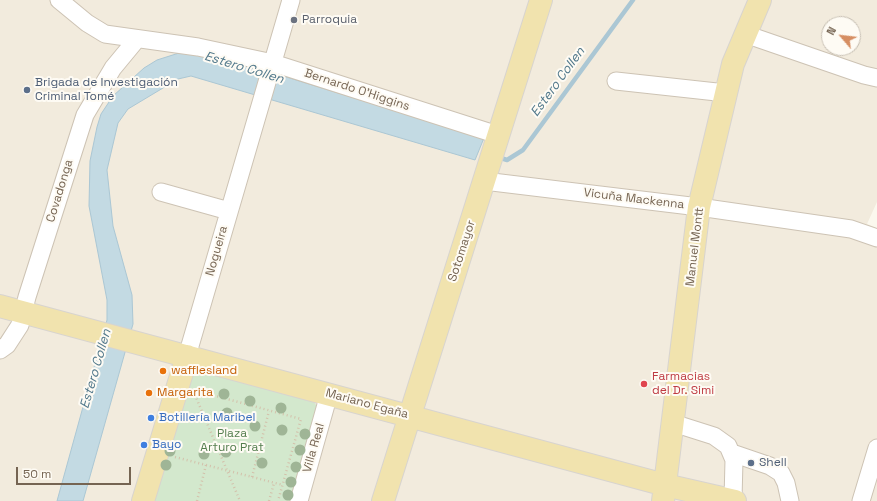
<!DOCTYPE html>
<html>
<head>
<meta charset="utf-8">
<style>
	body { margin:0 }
	#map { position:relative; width:877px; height:501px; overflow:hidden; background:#fbf8ee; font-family:"Space Grotesk",sans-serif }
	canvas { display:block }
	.north { position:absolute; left:821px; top:16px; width:40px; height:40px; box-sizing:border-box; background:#fefbf4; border:1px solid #c7bfb3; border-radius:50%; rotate:298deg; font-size:11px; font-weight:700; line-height:16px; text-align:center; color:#756452 }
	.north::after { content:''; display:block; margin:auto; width:14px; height:18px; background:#d68e62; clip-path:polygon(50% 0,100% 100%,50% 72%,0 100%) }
	.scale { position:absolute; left:16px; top:467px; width:115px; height:18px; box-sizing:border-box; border:2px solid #756452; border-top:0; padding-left:5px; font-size:12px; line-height:14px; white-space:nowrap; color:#756452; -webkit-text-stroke:3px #fefbf4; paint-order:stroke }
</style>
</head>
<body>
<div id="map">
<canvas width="877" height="501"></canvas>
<div class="north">N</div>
<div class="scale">50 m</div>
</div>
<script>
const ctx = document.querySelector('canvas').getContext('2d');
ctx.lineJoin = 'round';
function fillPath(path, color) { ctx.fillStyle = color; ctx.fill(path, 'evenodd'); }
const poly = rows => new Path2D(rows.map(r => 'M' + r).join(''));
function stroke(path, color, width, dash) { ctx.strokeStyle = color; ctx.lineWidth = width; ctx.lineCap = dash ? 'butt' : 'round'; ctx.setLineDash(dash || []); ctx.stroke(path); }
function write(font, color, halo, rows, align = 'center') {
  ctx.font = font + ' "Space Grotesk",sans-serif'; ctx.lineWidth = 4; ctx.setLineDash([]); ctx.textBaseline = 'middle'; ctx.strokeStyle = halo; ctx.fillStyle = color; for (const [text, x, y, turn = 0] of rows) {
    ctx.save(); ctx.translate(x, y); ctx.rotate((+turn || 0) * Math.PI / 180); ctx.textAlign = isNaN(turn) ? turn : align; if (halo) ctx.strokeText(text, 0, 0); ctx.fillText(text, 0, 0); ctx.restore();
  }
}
const residential = poly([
	[0,0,877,0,877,202,867,224,877,228,877,501,0,501],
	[829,24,853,24,853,48,829,48]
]);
const green = poly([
	[193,370,199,370,313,401,316,405,318,410,291,501,150,501]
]);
const water = poly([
	[189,52,254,67,484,138,475,160,191,76,178,79,128,109,118,123,107,170,113,226,132,295,133,324,83,501,57,501,107,320,107,300,89,206,90,161,97,127,101,114,113,96,144,68,157,60,179,53,189,52]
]);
const stream = poly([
	[498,157,507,160,523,150,633,0]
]);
const path = poly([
	[194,390,301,419,278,501],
	[195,395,240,501],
	[175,457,283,485],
	[252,477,269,411],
	[197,501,206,465],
	[269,501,274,483]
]);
const minor = poly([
	[59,0,87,23,105,34,198,47,273,63,498,135],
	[745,34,864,75,877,78],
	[616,81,726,93],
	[484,181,699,207,851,229,877,238],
	[161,192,229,211],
	[0,350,7,345,20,325,27,297,85,115,113,68,137,39],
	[187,356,291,0],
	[673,423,714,436,728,446,734,460,733,500],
	[732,453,770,466,781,473,786,483,790,501],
	[299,501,329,394],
	[861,501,877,448]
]);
const major = poly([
	[0,306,665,485,735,501],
	[143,501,187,356],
	[383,501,541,0],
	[663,501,699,207,733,64,760,0]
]);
const trees = [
	[224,394],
	[250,401],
	[281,408],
	[227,413],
	[180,417],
	[255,426],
	[282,430],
	[305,434],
	[300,450],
	[170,451],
	[226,452],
	[204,454],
	[262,463],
	[166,465],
	[296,467],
	[291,482],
	[288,495]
];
const markers = [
	[294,20,4,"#6b7280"],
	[27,90,4,"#5c6f8a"],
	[163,371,4,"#e8710a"],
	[644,384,4,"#e0444e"],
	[149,393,4,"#e8710a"],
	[151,418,4,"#3f7fe0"],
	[144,445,4,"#3f7fe0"],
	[751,463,4,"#5c6f8a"]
];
const worshipNames = [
	["Parroquia",302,20]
];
const serviceNames = [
	["Brigada de Investigación",35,83],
	["Criminal Tomé",35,97],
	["Shell",759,463]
];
const streetNames = [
	["Bernardo O'Higgins",357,90,18],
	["Covadonga",60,191,-73],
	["Vicuña Mackenna",634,199,7],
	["Manuel Montt",695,247,-83],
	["Nogueira",217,251,-74],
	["Sotomayor",462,251,-72],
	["Mariano Egaña",367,404,15],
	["Villa Real",314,448,-74]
];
const foodNames = [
	["wafflesland",171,371],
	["Margarita",157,393]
];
const healthNames = [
	["Farmacias",652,377],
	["del Dr. Simi",652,391]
];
const shopNames = [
	["Botillería Maribel",159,418],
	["Bayo",152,445]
];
const parkNames = [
	["Plaza",232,434],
	["Arturo Prat",232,448]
];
const waterNames = [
	["Estero Collen",244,68,17],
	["Estero Collen",558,82,-54],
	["Estero Collen",96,369,-74]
];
fillPath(residential, '#f2ebdd');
fillPath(green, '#d3e8cd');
fillPath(water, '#c3dae3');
stroke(water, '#abc7d4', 1);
stroke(stream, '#abc7d4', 4.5);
stroke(minor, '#cdc3b4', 19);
stroke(major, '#d8d4cf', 24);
stroke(path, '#d3c1ab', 2.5, [1, 3]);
stroke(minor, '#fff', 17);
stroke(major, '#f1e3ae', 22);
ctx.fillStyle = '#9fb596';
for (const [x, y] of trees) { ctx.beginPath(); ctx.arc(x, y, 5.5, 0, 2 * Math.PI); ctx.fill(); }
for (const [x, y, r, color] of markers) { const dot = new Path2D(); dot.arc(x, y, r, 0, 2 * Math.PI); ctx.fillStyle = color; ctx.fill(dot); stroke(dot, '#fefbf4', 1.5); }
write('12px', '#5b616d', '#fefbf4', worshipNames, 'left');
write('12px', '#4e5e75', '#fefbf4', serviceNames, 'left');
write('12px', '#756452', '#fefbf4', streetNames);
write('12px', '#c56008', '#fefbf4', foodNames, 'left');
write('12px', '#be3a42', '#fefbf4', healthNames, 'left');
write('12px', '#366cbe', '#fefbf4', shopNames, 'left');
write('12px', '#547e4e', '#fefbf4', parkNames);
write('italic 13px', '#51788b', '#fefbf4', waterNames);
</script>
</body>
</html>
